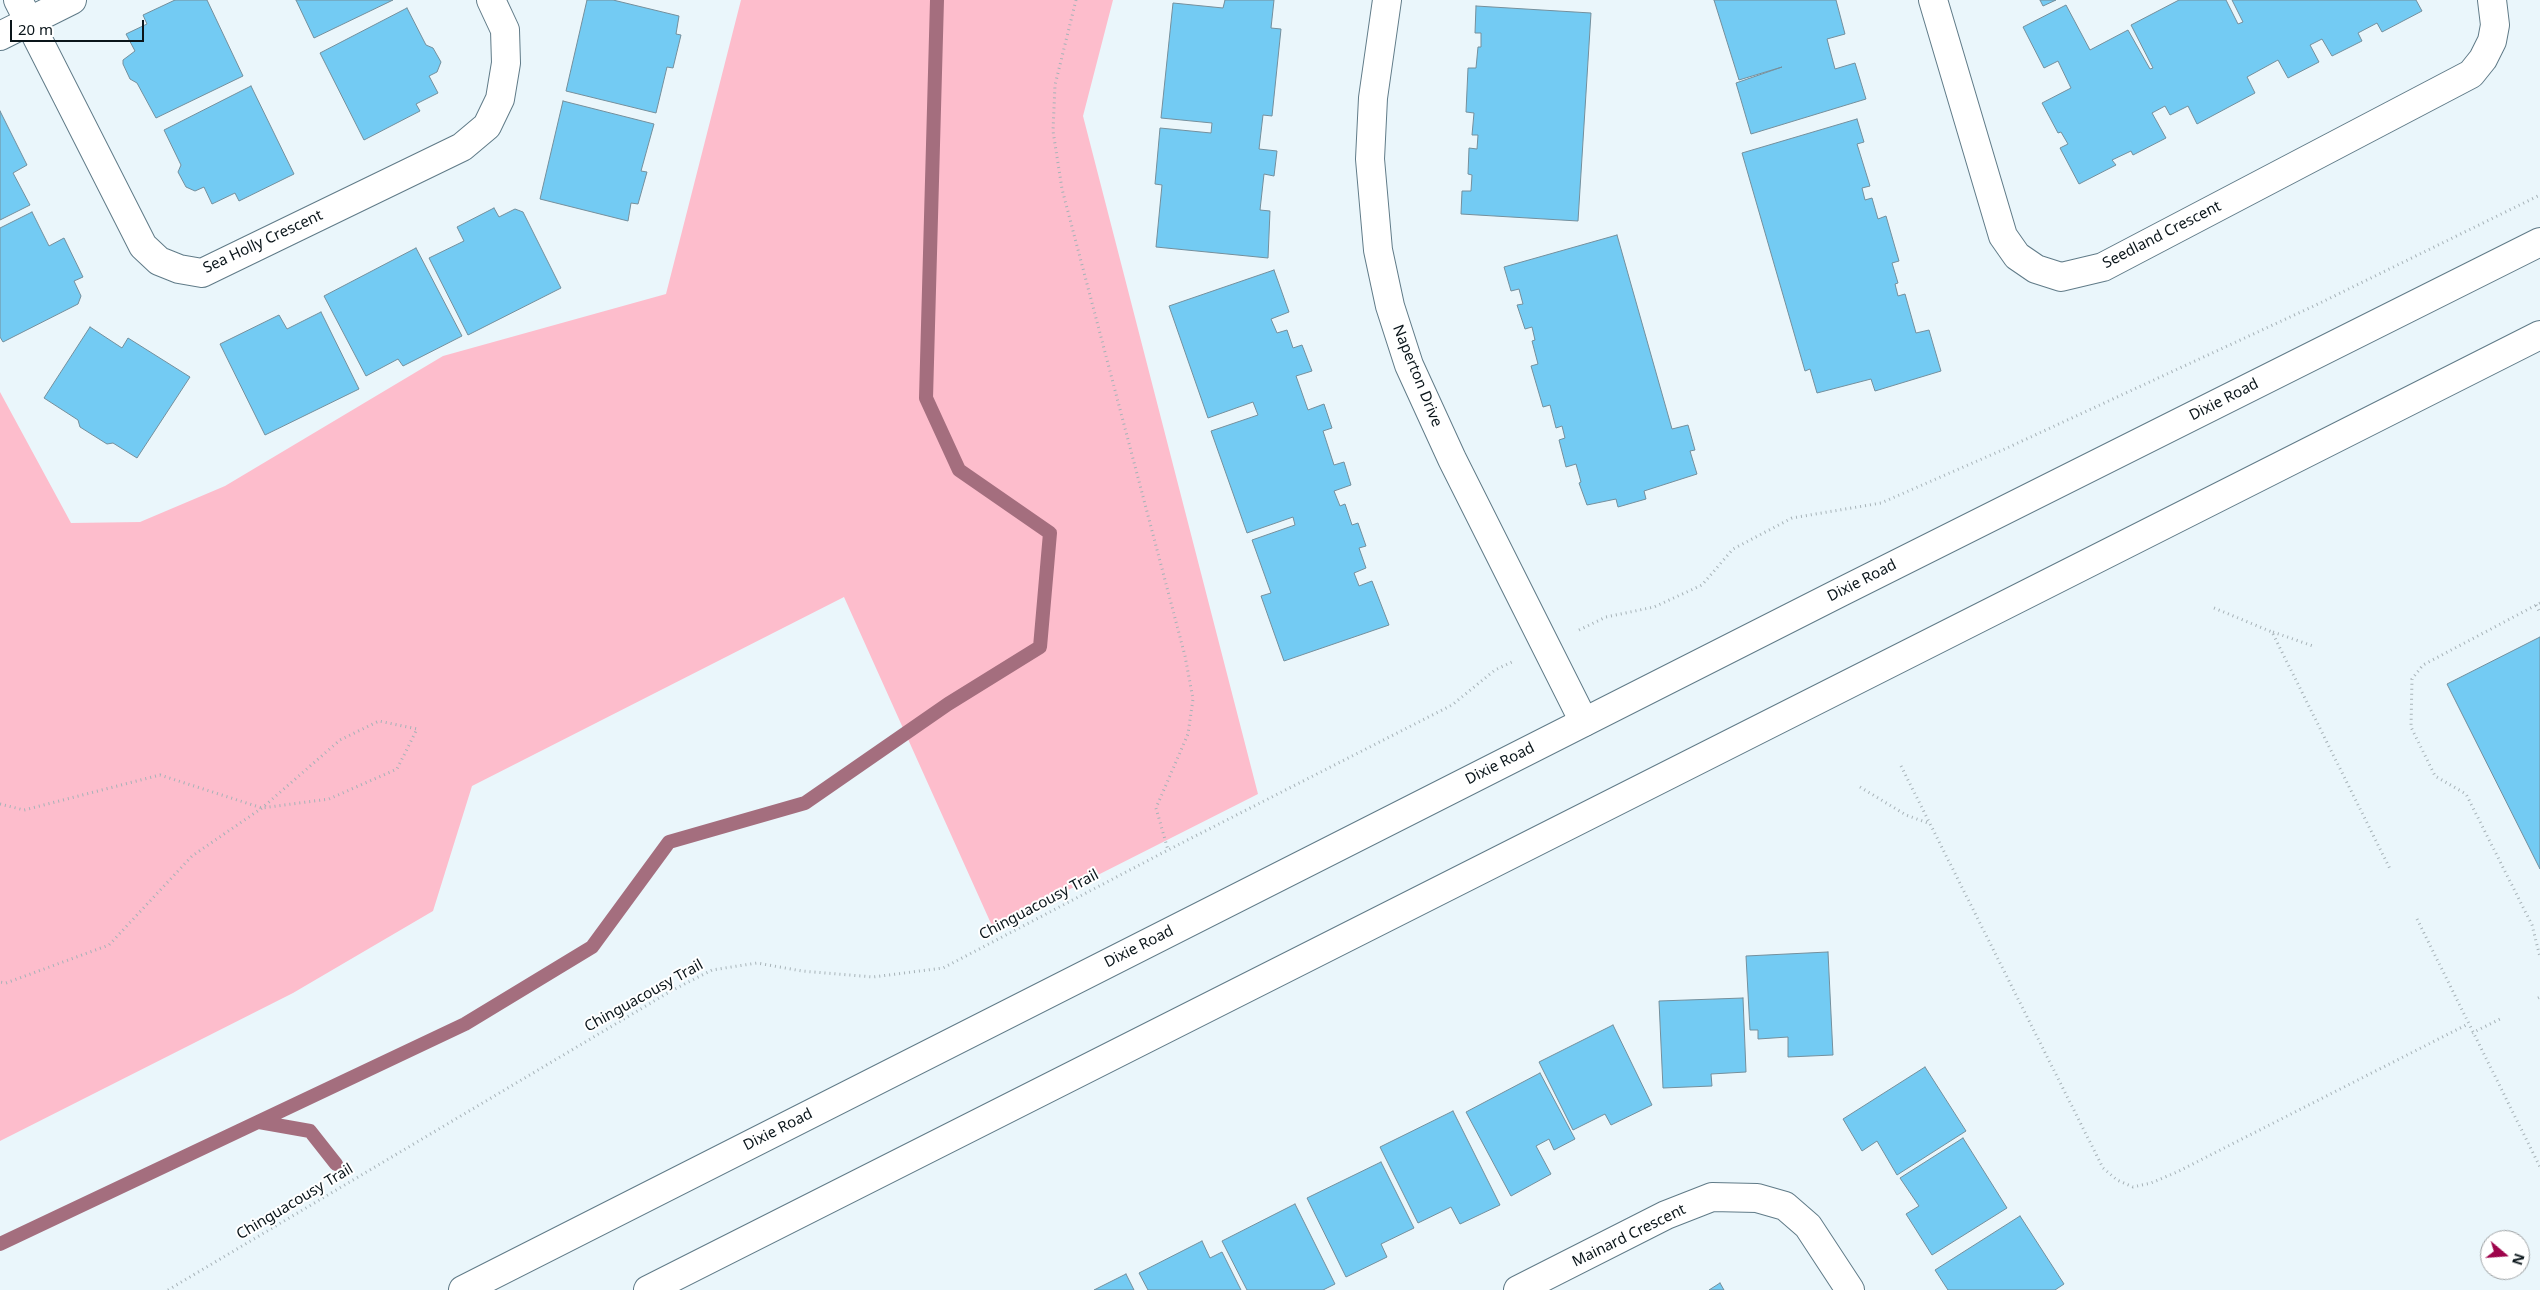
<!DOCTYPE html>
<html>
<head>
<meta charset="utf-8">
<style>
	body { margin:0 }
	#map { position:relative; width:2540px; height:1290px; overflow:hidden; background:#eaf6fb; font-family:"Noto Sans",sans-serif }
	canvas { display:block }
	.north { position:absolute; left:2480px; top:1230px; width:50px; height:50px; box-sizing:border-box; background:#fff; border:1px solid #9da1a3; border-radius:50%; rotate:108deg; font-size:14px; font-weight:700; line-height:20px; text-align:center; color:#0a151a }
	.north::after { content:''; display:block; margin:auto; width:18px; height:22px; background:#9e044b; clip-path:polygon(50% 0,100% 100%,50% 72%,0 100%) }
	.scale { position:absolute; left:10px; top:20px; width:134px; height:22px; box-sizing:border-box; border:2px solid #0a151a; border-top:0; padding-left:6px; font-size:15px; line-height:18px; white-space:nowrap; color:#0a151a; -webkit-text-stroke:4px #fff; paint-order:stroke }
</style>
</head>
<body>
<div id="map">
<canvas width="2540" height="1290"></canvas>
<div class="north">N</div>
<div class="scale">20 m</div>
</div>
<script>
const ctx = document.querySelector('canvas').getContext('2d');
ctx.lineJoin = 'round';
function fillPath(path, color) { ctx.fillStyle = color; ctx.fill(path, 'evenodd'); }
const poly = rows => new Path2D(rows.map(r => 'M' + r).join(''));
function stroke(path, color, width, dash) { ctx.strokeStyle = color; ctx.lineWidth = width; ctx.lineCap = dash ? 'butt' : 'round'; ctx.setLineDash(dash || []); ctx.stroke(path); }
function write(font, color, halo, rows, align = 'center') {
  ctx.font = font + ' "Noto Sans",sans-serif'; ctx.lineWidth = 4; ctx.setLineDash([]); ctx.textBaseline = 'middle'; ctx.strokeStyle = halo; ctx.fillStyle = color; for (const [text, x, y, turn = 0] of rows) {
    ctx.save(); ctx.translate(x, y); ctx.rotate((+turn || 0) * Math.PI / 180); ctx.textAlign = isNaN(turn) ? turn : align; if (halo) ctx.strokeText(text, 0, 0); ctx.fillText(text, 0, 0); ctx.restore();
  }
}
const green = poly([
	[741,0,1113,0,1083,116,1258,794,993,928,844,597,472,786,433,911,293,993,0,1141,0,392,71,523,140,522,225,486,443,356,666,294]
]);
const stream = poly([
	[259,1122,310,1131,336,1164],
	[0,1244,465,1024,592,947,669,842,805,803,948,704,1040,647,1050,533,959,470,926,398,937,0]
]);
const building = poly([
	[175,0,207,0,243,76,156,118,137,83,130,79,123,64,123,60,135,51,126,34,147,24,143,15,175,0],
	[296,0,393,0,314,38,296,0],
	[587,0,613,0,679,16,676,34,681,35,673,68,667,67,656,113,566,91,587,0],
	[1225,0,1274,0,1271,28,1281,29,1272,116,1263,115,1259,149,1277,151,1274,176,1264,174,1260,210,1270,211,1268,258,1156,247,1162,185,1155,184,1160,128,1211,133,1212,123,1161,118,1173,3,1223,8,1225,0],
	[1714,0,1836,0,1845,34,1827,39,1835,69,1855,63,1866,99,1751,134,1736,83,1782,67,1739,80,1714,0],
	[2040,0,2056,0,2043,6,2040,0],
	[2179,0,2226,0,2238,24,2243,22,2232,0,2416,0,2422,11,2382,32,2377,23,2358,33,2362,41,2332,56,2322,39,2310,45,2319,62,2288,78,2278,60,2247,77,2255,93,2197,124,2188,106,2170,115,2165,106,2152,113,2166,138,2133,155,2131,151,2112,160,2116,165,2079,184,2060,148,2068,144,2061,132,2058,133,2042,103,2071,88,2058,61,2044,68,2023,27,2066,5,2090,50,2128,30,2150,69,2153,68,2131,25,2179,0],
	[1476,6,1591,13,1578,221,1461,214,1462,191,1471,191,1472,175,1468,174,1469,148,1477,149,1478,135,1472,135,1474,113,1466,112,1468,68,1476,68,1478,47,1481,47,1481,33,1475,33,1476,6],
	[407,8,426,45,433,48,441,62,437,72,429,76,438,93,416,104,420,111,364,140,320,53,407,8],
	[251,86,294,174,239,201,235,193,212,204,204,187,195,191,186,187,178,172,181,165,164,130,251,86],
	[563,101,654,124,641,171,647,172,638,204,631,203,628,221,540,199,563,101],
	[0,111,27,165,13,173,30,205,0,220,0,111],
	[1857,119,1864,142,1857,144,1870,186,1862,188,1865,200,1872,198,1878,219,1886,216,1899,261,1892,263,1898,283,1895,284,1898,296,1905,294,1916,333,1929,330,1941,371,1875,391,1871,379,1817,393,1810,369,1805,371,1742,153,1857,119],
	[494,208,499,217,515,209,523,212,561,288,468,335,429,258,464,241,457,227,494,208],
	[32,212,49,246,64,238,83,277,74,281,81,296,78,304,3,342,0,337,0,228,32,212],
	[1617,235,1672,429,1688,425,1695,450,1690,451,1697,474,1644,491,1646,499,1618,507,1616,499,1587,505,1579,483,1581,482,1576,464,1566,467,1559,440,1565,438,1562,426,1556,428,1550,405,1543,407,1531,366,1538,364,1532,341,1535,340,1532,327,1525,329,1517,305,1523,304,1519,289,1511,291,1504,267,1617,235],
	[416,248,462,336,403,366,398,359,366,376,324,296,416,248],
	[1274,270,1289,312,1271,319,1277,333,1287,330,1293,348,1302,345,1312,371,1296,376,1308,410,1324,404,1332,428,1323,431,1334,465,1344,462,1351,485,1334,491,1340,506,1345,504,1352,525,1358,523,1366,546,1359,548,1366,568,1354,573,1359,586,1372,581,1389,625,1284,661,1261,596,1271,593,1252,540,1295,525,1293,517,1247,533,1211,431,1258,415,1253,402,1208,418,1169,306,1274,270],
	[321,312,359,389,265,435,220,344,279,315,287,329,321,312],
	[90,327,122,348,128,338,190,377,137,458,113,443,107,444,80,427,78,420,44,398,90,327],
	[2540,637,2540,869,2447,684,2540,637],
	[1828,952,1833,1055,1788,1057,1788,1037,1758,1039,1758,1030,1750,1030,1746,956,1828,952],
	[1743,998,1746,1072,1711,1074,1712,1086,1663,1088,1659,1001,1743,998],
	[1613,1025,1652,1105,1611,1125,1605,1114,1573,1130,1539,1062,1613,1025],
	[1925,1067,1966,1131,1897,1175,1877,1141,1862,1151,1843,1119,1925,1067],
	[1540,1073,1575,1139,1554,1150,1549,1139,1536,1146,1551,1174,1511,1196,1466,1112,1540,1073],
	[1453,1111,1500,1205,1460,1224,1451,1207,1418,1223,1380,1147,1453,1111],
	[1963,1138,2007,1208,1932,1255,1906,1214,1919,1206,1900,1178,1963,1138],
	[1381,1162,1414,1228,1381,1244,1387,1257,1346,1277,1307,1198,1381,1162],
	[1295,1204,1335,1284,1323,1290,1247,1290,1222,1241,1295,1204],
	[2020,1216,2064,1284,2055,1290,1948,1290,1935,1270,2020,1216],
	[1202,1241,1210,1258,1222,1252,1241,1290,1148,1290,1139,1273,1202,1241],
	[1126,1274,1134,1290,1094,1290,1126,1274],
	[1720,1283,1724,1290,1709,1290,1720,1283]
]);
const path = poly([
	[1076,0,1055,85,1053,131,1062,189,1185,656,1193,699,1188,734,1156,808,1168,850],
	[2540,603,2423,665,2412,679,2411,727,2435,776,2466,794,2532,925,2540,957],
	[2536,605,2540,613],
	[2214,608,2272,632,2391,871],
	[1579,630,1606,617,1654,607,1702,585,1733,549,1792,518,1881,503,2007,448,2316,305,2540,195],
	[2273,632,2313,646],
	[1901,766,2103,1168,2117,1180,2133,1187,2151,1183,2177,1172,2468,1024],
	[1860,787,1906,815,1928,823],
	[0,804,24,810,160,775,262,808,329,799,397,769,417,729,379,721,340,740,262,808,192,856,109,945,6,983,0,982],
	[2417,919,2540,1167],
	[2538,998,2540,997],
	[2472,1033,2502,1018],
	[168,1290,671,991,712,970,757,963,802,971,873,977,943,968,1168,850,1452,705,1495,670,1512,662]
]);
const minor = poly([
	[18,0,143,246,159,261,179,269,202,273,462,147,487,126,500,99,506,63,505,30,491,0],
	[1387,0,1373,98,1370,159,1378,250,1390,306,1409,365,1452,459,1584,722],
	[1933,0,2003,236,2017,256,2036,269,2061,277,2103,267,2471,74,2483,59,2492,41,2495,25,2492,0],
	[0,36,72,0],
	[1518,1290,1666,1215,1712,1197,1757,1198,1785,1206,1808,1226,1850,1290]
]);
const secondary = poly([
	[463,1290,1841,592,2540,242],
	[648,1290,2540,335]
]);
const streetNames = [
	["Seedland Crescent",2162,235,-27],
	["Sea Holly Crescent",263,242,-25],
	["Naperton Drive",1417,376,68],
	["Dixie Road",2224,400,-27],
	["Dixie Road",1862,581,-27],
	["Dixie Road",1500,764,-27],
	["Chinguacousy Trail",1039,905,-28],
	["Dixie Road",1139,947,-27],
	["Chinguacousy Trail",644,996,-29],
	["Dixie Road",778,1130,-27],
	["Chinguacousy Trail",295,1202,-31],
	["Mainard Crescent",1629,1236,-26]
];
fillPath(green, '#fdbdcc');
stroke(stream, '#a46e7e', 14);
fillPath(building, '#73cbf3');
stroke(building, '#748f9c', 1);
stroke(minor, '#607b88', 30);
stroke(secondary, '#607b88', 30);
stroke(path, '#a6b2b7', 3, [1, 4]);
stroke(minor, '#fff', 28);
stroke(secondary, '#fff', 28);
write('15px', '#0a151a', '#fff', streetNames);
</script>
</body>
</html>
